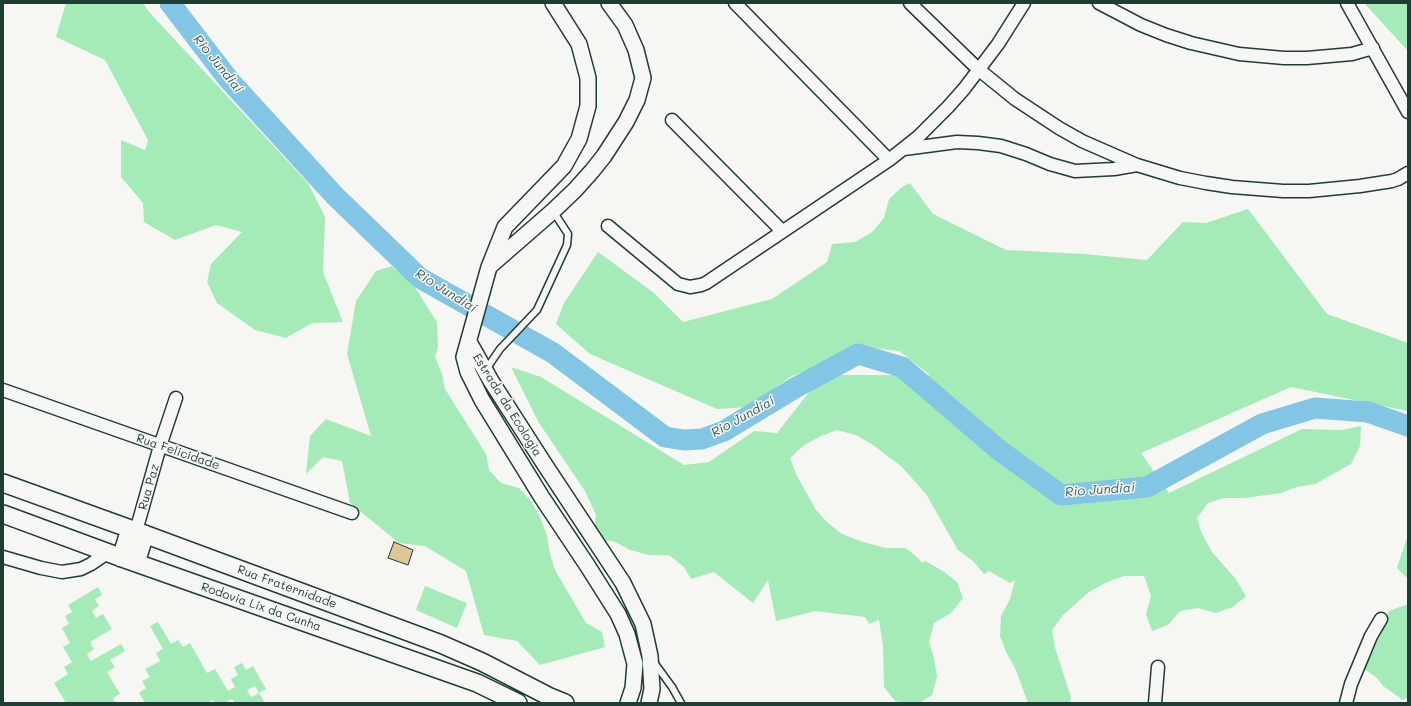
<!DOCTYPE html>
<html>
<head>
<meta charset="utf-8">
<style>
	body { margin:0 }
	#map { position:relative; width:1411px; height:706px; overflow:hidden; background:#f6f6f2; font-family:Mali,sans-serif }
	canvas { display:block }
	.frame { position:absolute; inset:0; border:4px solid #1f3d34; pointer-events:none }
</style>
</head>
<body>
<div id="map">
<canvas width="1411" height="706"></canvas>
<div class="frame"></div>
</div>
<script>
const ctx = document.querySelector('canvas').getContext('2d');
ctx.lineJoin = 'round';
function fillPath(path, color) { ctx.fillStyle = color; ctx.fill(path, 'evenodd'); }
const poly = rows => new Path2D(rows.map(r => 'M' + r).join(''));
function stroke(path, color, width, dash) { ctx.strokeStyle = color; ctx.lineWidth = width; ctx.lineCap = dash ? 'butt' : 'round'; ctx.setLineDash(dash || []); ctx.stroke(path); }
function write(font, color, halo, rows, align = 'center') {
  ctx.font = font + ' Mali,sans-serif'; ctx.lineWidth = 3; ctx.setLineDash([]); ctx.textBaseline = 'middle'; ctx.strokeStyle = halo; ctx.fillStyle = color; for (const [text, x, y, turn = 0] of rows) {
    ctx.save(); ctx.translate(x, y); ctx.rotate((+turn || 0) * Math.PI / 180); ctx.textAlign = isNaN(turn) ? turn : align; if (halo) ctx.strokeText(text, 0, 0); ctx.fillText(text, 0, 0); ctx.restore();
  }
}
const green = poly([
	[66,3,143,3,149,12,308,183,325,217,323,272,343,322,312,323,286,338,255,330,217,303,207,282,211,264,242,232,216,225,175,240,144,222,143,203,121,177,121,140,145,150,148,140,105,60,56,37],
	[1364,3,1408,3,1408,51],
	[910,183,933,214,1006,250,1084,254,1147,260,1183,222,1206,223,1248,209,1327,314,1408,343,1408,411,1291,387,1141,453,1169,493,1302,429,1342,430,1361,426,1360,446,1351,464,1315,484,1297,487,1281,493,1244,498,1224,498,1208,503,1197,518,1202,534,1212,552,1235,578,1246,596,1233,607,1216,613,1198,608,1180,611,1168,625,1152,631,1146,614,1151,596,1144,576,1124,576,1107,582,1089,592,1063,615,1052,630,1055,648,1071,697,1070,703,1028,703,1016,670,1006,652,1000,636,1001,616,1010,599,1015,580,1010,583,989,571,984,574,973,561,958,550,926,494,902,467,873,445,856,435,837,430,821,436,803,446,790,458,796,474,816,510,828,523,842,534,863,542,886,548,906,548,920,560,922,563,925,561,943,571,957,582,963,598,951,613,934,623,929,642,934,658,937,677,932,695,919,703,905,703,895,701,884,687,883,645,879,620,869,624,865,617,815,611,776,621,768,580,753,603,714,572,691,579,684,567,669,555,649,555,630,550,613,541,593,540,596,515,585,491,539,423,511,367,541,377,684,465,709,462,754,431,777,433,810,391,839,375,930,375,899,351,863,347,790,377,749,407,717,409,590,354,556,324,564,303,598,252,654,293,683,322,772,299,827,262,832,244,855,242,872,232,884,218,889,199,902,187],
	[391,266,411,281,437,322,438,347,435,357,442,374,445,389,486,454,489,470,501,483,519,488,531,501,541,519,547,536,550,554,555,570,586,623,602,632,605,647,540,665,517,641,484,635,466,571,425,546,399,543,350,503,342,461,323,457,306,474,310,436,326,419,371,436,347,354,356,301,376,271],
	[1408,535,1408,579,1397,568],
	[425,586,467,603,457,628,416,610],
	[98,587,102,595,95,599,99,606,92,611,96,618,103,614,112,629,90,642,94,649,87,654,91,661,121,644,125,651,110,660,115,667,107,672,120,694,113,698,115,703,66,703,54,683,68,674,64,667,72,662,63,647,70,643,62,628,69,624,65,616,72,612,68,605],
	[1408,604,1408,697,1403,700,1383,686,1377,678,1364,669,1373,652,1389,611],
	[158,622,171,644,178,640,183,647,190,643,207,673,215,669,228,691,235,687,231,679,238,675,234,667,242,663,246,670,253,666,266,689,259,693,265,703,245,703,244,702,241,703,235,703,232,699,224,703,215,703,213,700,207,703,145,703,139,693,146,688,142,681,150,677,145,669,160,661,156,653,163,649,150,626],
	[255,686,259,693,251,697,247,690]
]);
const river = poly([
	[170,3,229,80,335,196,420,278,553,353,665,437,684,440,702,439,724,431,795,388,858,354,902,367,999,450,1061,495,1147,487,1262,424,1315,408,1368,412,1408,426]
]);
const building = poly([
	[394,542,413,550,408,565,388,558,394,542]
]);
const service = poly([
	[485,371,500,349,537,310,567,245,568,234,553,211],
	[653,661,672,687,681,703]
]);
const minor = poly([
	[735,3,889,160],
	[910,3,978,69,1015,99,1059,128,1082,141,1137,165,1180,178,1206,183,1232,187,1283,191,1309,191,1360,186,1392,181,1398,179,1408,173],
	[1099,3,1141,25,1166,35,1191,43,1239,54,1284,58,1307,58,1352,54,1373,48],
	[1347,3,1408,112],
	[672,120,782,231],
	[904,149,957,142,978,143,1001,146,1026,154,1050,164,1075,171,1114,169,1137,165],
	[608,226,678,284,690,287,701,285,706,283,889,160,918,137,948,107,964,89,998,44,1024,3],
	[3,390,352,513],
	[136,531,160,446,176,398],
	[3,557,41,568,62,572,81,569,91,564,107,553],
	[1155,703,1158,667],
	[1346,703,1351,684,1371,636,1381,619]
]);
const tertiary = poly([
	[553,3,579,44,588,78,588,106,579,139,564,166,505,227,489,267,464,357,468,372,482,400,541,496,587,565,618,614,627,634,635,664,633,688,628,703],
	[491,265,553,211,575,190,592,171,604,156,626,122,637,100,643,78,636,50,625,25,609,3],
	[469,342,491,381,545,465,623,583,643,624,650,656,652,689,649,703]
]);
const secondary = poly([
	[3,483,136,531,441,644,482,662,548,696,565,703],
	[3,514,125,559,477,683,518,703],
	[121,558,130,529],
	[136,563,145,534]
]);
const streetNames = [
	["Estrada da Ecologia",507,405,58],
	["Rua Felicidade",178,452,19],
	["Rua Paz",149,487,-74],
	["Rua Fraternidade",287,587,20],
	["Rodovia Lix da Cunha",261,607,19]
];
const waterNames = [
	["Rio Jundiaí",218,64,51],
	["Rio Jundiaí",446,291,32],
	["Rio Jundiaí",743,417,-29],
	["Rio Jundiaí",1100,490,-4]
];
fillPath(green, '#a4ebb7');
stroke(river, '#83c5e4', 21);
fillPath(building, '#e0c595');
stroke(building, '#1f3d34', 1);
stroke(service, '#1f3d34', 9);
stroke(minor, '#1f3d34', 15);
stroke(tertiary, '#1f3d34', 18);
stroke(secondary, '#1f3d34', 20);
stroke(service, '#f6f6f2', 6);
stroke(minor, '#f6f6f2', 12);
stroke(tertiary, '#f6f6f2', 15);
stroke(secondary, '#f6f6f2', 17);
write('12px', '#1f3d34', '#f6f6f2', streetNames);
write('italic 13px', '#385f60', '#f6f6f2', waterNames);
</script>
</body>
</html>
